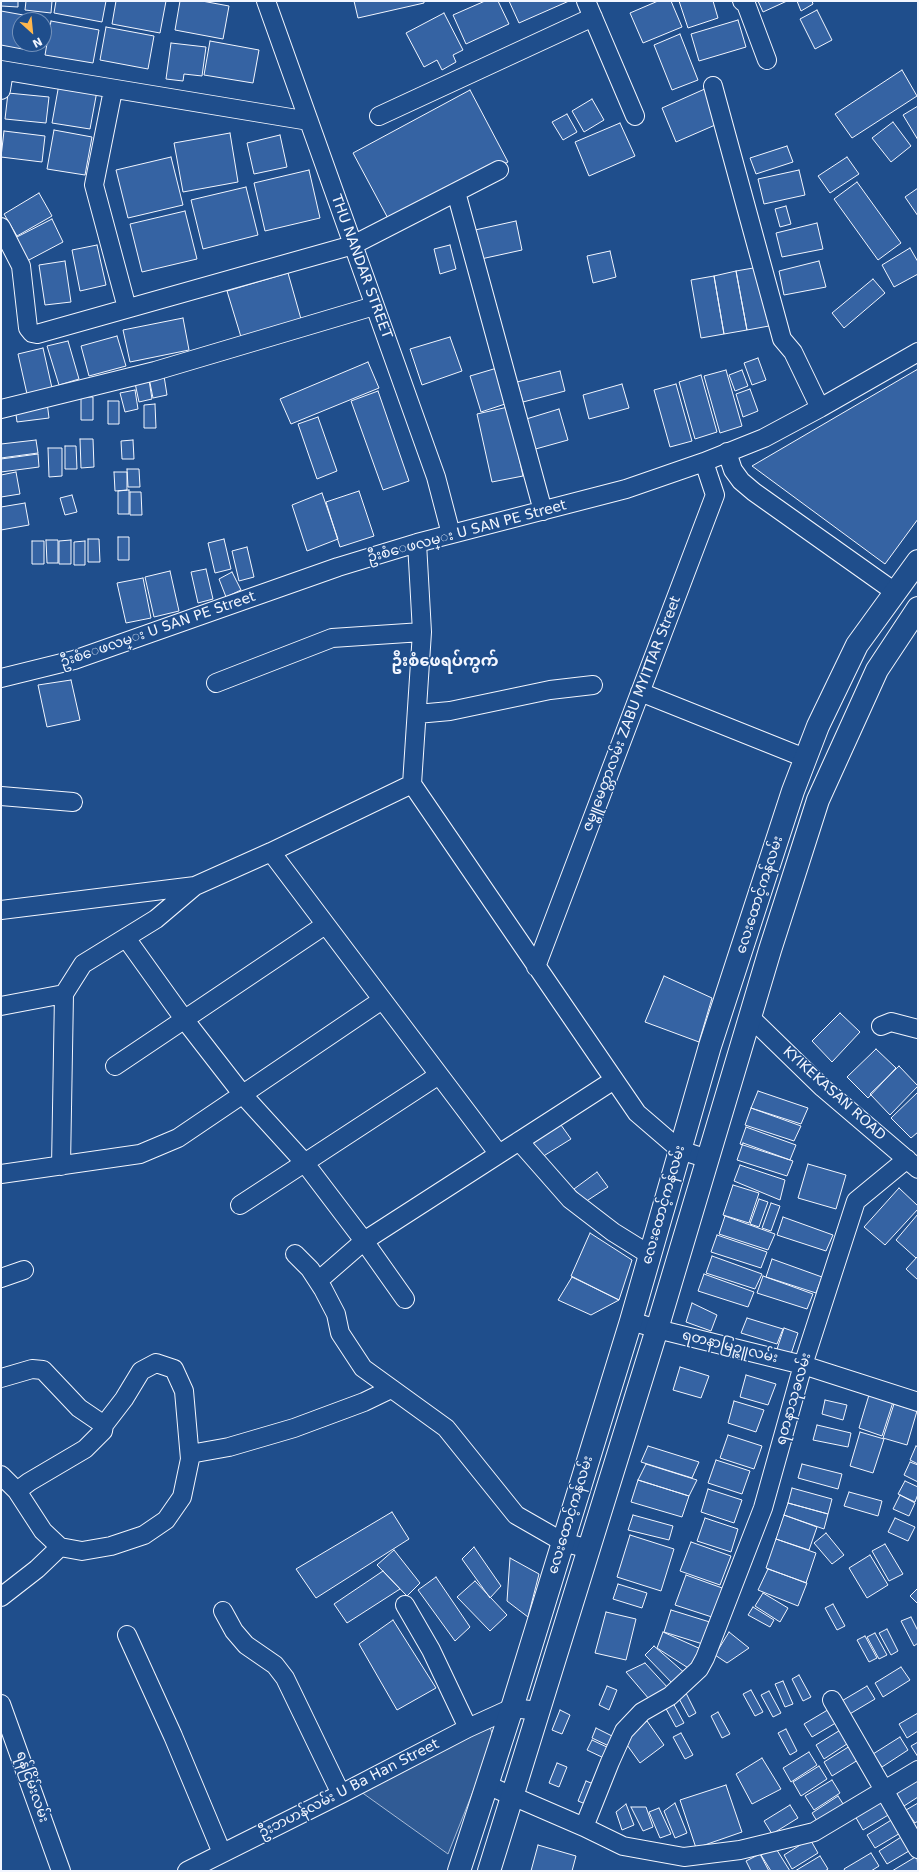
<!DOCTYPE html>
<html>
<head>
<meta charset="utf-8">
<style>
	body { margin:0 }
	#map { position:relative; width:919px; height:1872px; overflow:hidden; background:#1f4e8c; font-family:"DejaVu Sans",sans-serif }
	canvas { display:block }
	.frame { position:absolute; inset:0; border:2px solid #f2f6ff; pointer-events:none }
	.north { position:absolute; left:12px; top:12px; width:40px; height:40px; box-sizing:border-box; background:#1f4e8c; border:1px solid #7391ba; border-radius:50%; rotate:153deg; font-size:11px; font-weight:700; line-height:16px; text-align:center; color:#f2f6ff }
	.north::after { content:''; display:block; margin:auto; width:14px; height:18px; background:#ffb74d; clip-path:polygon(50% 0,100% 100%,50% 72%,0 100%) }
</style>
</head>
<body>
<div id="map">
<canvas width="919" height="1872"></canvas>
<div class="frame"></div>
<div class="north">N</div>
</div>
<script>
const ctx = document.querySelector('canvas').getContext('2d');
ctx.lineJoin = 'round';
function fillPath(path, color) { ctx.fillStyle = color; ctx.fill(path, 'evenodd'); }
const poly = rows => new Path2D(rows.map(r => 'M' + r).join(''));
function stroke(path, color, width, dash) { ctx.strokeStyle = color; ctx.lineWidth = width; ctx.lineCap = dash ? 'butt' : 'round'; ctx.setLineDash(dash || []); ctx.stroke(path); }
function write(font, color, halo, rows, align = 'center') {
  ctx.font = font + ' "DejaVu Sans","Noto Sans Myanmar",sans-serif'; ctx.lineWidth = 3; ctx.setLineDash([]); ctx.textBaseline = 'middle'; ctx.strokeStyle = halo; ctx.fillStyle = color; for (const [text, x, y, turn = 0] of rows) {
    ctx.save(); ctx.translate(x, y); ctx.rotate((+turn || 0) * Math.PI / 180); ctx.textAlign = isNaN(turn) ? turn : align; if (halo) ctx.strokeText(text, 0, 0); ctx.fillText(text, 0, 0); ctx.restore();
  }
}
const green = poly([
	[490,1727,494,1739,448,1854,357,1789,490,1727]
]);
const building = poly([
	[1,1,18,1,18,7,1,6,1,1],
	[26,1,52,1,51,13,25,10,26,1],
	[56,1,106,1,102,22,54,13,56,1],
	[116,1,166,1,160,33,112,24,116,1],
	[180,1,202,1,229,6,223,39,175,30,180,1],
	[354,1,424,1,424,3,358,18,354,1],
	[485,1,498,1,509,24,466,44,453,15,485,1],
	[509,1,569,1,519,23,509,1],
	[658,1,671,1,682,27,643,43,630,13,658,1],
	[679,1,713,1,718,18,688,28,679,1],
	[758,1,787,1,763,12,758,1],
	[797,1,812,1,813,4,801,11,797,1],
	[817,10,832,40,815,49,800,19,817,10],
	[1,11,40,18,39,20,20,20,20,44,35,44,33,51,1,45,1,11],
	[444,13,463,50,453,55,456,62,442,70,437,60,424,67,406,33,444,13],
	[738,20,746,47,699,61,691,34,738,20],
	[51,21,99,30,93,63,45,55,51,21],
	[106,27,154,36,148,69,100,60,106,27],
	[680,34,698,80,672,90,654,45,680,34],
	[210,41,259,50,253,83,204,75,210,41],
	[171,43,206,47,202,76,184,74,183,81,166,79,171,43],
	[902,70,917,96,852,138,835,114,902,70],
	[59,84,97,91,90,129,52,123,59,84],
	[707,88,722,122,676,142,662,108,707,88],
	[470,90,508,162,391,224,353,153,470,90],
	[8,93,49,97,46,123,5,119,8,93],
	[592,99,604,120,584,132,572,111,592,99],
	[918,106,918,140,903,115,918,106],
	[567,114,577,132,563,140,552,122,567,114],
	[893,122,911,146,891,162,872,138,893,122],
	[620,123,635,156,589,176,575,142,620,123],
	[54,130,92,137,85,175,47,169,54,130],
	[4,131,45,136,42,162,1,157,4,131],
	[230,133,238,182,183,192,174,143,230,133],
	[280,135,287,167,254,174,247,143,280,135],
	[787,146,793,162,756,174,750,158,787,146],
	[171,157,183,205,128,218,116,170,171,157],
	[847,157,859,174,830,193,818,176,847,157],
	[309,170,320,218,265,231,254,183,309,170],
	[799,170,805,195,764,204,758,179,799,170],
	[857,182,901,243,878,260,834,199,857,182],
	[246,187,258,235,203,249,191,200,246,187],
	[918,188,918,216,905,197,918,188],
	[39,193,52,216,17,236,4,214,39,193],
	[786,206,791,224,780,227,775,209,786,206],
	[185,211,197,259,142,272,130,224,185,211],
	[52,219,63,242,27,261,15,238,52,219],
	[516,221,522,250,481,259,475,230,516,221],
	[817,223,823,249,782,257,776,233,817,223],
	[97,245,106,285,80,291,72,250,97,245],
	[450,245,456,269,440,274,434,249,450,245],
	[910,248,918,262,918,274,894,287,882,265,910,248],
	[610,251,616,277,593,283,587,256,610,251],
	[65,261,71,302,45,305,39,265,65,261],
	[819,261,826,287,784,295,779,271,819,261],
	[759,267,769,326,747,330,736,271,759,267],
	[736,271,747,330,724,334,714,276,736,271],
	[288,273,301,319,241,337,227,291,288,273],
	[714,276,724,334,701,338,691,280,714,276],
	[873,279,885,293,844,328,832,313,873,279],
	[183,318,189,350,130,362,123,330,183,318],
	[117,336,126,366,89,376,81,346,117,336],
	[450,337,462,371,422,385,410,349,450,337],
	[68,341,79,379,59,385,47,346,68,341],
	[43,348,52,388,27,394,18,354,43,348],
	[758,358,766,380,752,385,744,363,758,358],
	[368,362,379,388,291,424,280,399,368,362],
	[497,368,508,403,481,412,470,376,497,368],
	[918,369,918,519,885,564,752,466,918,369],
	[726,370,742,426,720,433,704,376,726,370],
	[742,370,748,386,735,391,729,375,742,370],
	[560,371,565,391,523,402,517,382,560,371],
	[701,375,717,432,695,439,679,382,701,375],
	[164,376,167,395,153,398,149,378,164,376],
	[149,380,152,399,139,402,135,383,149,380],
	[622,384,629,408,589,419,583,395,622,384],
	[676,384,692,441,670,447,654,390,676,384],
	[750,389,758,411,743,417,736,394,750,389],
	[135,390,138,409,125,412,120,393,135,390],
	[378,391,409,481,383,490,351,401,378,391],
	[81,397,93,397,93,420,81,420,81,397],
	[108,401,119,401,119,424,108,424,108,401],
	[47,402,49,418,17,422,15,407,47,402],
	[155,404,156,428,144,428,144,405,155,404],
	[508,407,523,476,492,482,477,414,508,407],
	[559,409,568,440,532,450,523,420,559,409],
	[318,417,337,471,317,479,298,424,318,417],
	[80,439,93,439,94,467,81,468,80,439],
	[36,440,38,453,1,458,1,444,36,440],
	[133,440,134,459,122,459,121,441,133,440],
	[65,446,76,446,77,469,65,469,65,446],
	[48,448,62,448,62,476,49,477,48,448],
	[38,454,39,467,1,472,1,459,38,454],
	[127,469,139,469,140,487,128,487,127,469],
	[16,472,20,494,1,497,1,475,16,472],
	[114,472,127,472,127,490,115,491,114,472],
	[129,490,129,514,118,514,118,491,129,490],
	[359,491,374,536,340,547,326,502,359,491],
	[130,492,141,492,142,515,130,515,130,492],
	[322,493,338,539,307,551,292,505,322,493],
	[72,495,77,512,65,515,60,498,72,495],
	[25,503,29,525,1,530,1,507,25,503],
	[118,537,129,537,129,560,118,560,118,537],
	[88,539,99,539,100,562,88,562,88,539],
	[224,539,231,569,215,573,208,543,224,539],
	[46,540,58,540,58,563,47,563,46,540],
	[71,540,71,564,59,564,59,541,71,540],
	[32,541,44,541,44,564,32,564,32,541],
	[85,541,85,565,74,565,74,542,85,541],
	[247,547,254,577,239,581,232,551,247,547],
	[206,569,213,599,198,603,191,572,206,569],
	[170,571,179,611,154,617,145,577,170,571],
	[232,572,241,590,226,597,219,579,232,572],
	[143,578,151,618,126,623,117,583,143,578],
	[71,680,80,720,47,727,38,685,71,680],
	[664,976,712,998,699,1042,645,1022,664,976],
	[840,1013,860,1032,832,1062,812,1041,840,1013],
	[876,1049,896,1068,868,1098,847,1077,876,1049],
	[899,1066,918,1086,890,1115,870,1094,899,1066],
	[758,1091,808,1108,801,1124,751,1108,758,1091],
	[918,1092,918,1132,911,1138,891,1118,918,1092],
	[751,1108,801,1126,794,1141,745,1125,751,1108],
	[561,1125,571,1139,542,1157,532,1143,561,1125],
	[746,1127,796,1145,790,1160,740,1144,746,1127],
	[743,1143,793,1161,787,1176,737,1160,743,1143],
	[808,1164,846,1175,836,1209,798,1198,808,1164],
	[740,1165,785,1180,780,1200,734,1181,740,1165],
	[597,1172,608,1187,585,1202,574,1189,597,1172],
	[733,1185,759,1193,749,1223,723,1215,733,1185],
	[899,1188,918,1206,918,1209,885,1245,864,1227,899,1188],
	[759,1199,768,1202,759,1227,750,1224,759,1199],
	[771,1203,780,1206,771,1231,762,1228,771,1203],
	[918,1214,918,1256,916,1258,896,1240,918,1214],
	[725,1216,775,1234,768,1250,719,1234,725,1216],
	[783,1217,833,1235,826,1251,777,1235,783,1217],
	[590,1233,632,1260,619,1300,571,1276,590,1233],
	[717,1235,767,1252,761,1268,711,1252,717,1235],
	[712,1256,762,1274,755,1289,706,1273,712,1256],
	[918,1256,918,1280,906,1269,918,1256],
	[772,1259,822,1277,816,1293,766,1277,772,1259],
	[704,1274,754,1292,748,1307,698,1291,704,1274],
	[763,1276,813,1294,807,1309,757,1293,763,1276],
	[572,1277,619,1300,591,1315,558,1300,572,1277],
	[692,1303,717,1315,711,1331,686,1322,692,1303],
	[747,1318,783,1329,777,1344,741,1333,747,1318],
	[784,1328,798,1333,791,1354,777,1349,784,1328],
	[680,1367,709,1376,701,1398,673,1390,680,1367],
	[746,1375,776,1384,768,1405,740,1397,746,1375],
	[869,1395,893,1402,882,1436,859,1428,869,1395],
	[825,1400,847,1405,843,1420,822,1414,825,1400],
	[734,1401,764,1410,756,1432,728,1423,734,1401],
	[894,1404,917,1411,907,1445,883,1438,894,1404],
	[817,1425,851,1433,848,1447,813,1440,817,1425],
	[860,1432,884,1439,873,1473,850,1466,860,1432],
	[728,1435,762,1446,754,1469,720,1458,728,1435],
	[648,1446,699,1462,692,1478,641,1462,648,1446],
	[916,1446,918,1447,918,1464,910,1460,916,1446],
	[716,1460,750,1471,742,1494,708,1483,716,1460],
	[910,1462,918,1465,918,1482,904,1475,910,1462],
	[646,1464,697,1480,689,1496,638,1480,646,1464],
	[802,1464,842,1474,838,1489,798,1478,802,1464],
	[638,1480,689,1496,682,1517,631,1502,638,1480],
	[905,1481,918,1487,918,1494,915,1502,898,1494,905,1481],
	[792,1488,832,1499,828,1514,788,1503,792,1488],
	[708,1489,742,1500,734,1523,701,1512,708,1489],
	[849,1492,882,1501,878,1516,844,1506,849,1492],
	[900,1495,915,1503,909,1516,893,1509,900,1495],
	[788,1503,828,1514,824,1529,784,1515,788,1503],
	[392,1512,409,1539,316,1598,296,1569,392,1512],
	[633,1515,673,1526,669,1540,628,1530,633,1515],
	[784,1515,817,1527,809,1550,776,1539,784,1515],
	[705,1518,738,1529,731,1552,697,1541,705,1518],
	[895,1518,915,1527,908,1541,888,1532,895,1518],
	[826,1533,844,1555,832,1564,814,1543,826,1533],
	[630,1535,674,1549,661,1591,617,1577,630,1535],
	[776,1539,816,1553,806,1583,766,1568,776,1539],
	[691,1542,731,1556,720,1585,680,1571,691,1542],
	[885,1544,903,1574,889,1581,872,1551,885,1544],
	[474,1547,501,1586,490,1598,462,1559,474,1547],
	[394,1550,420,1583,407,1596,377,1565,394,1550],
	[870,1555,888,1585,867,1598,849,1568,870,1555],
	[510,1558,539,1574,528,1617,507,1601,510,1558],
	[768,1569,807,1583,798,1606,758,1590,768,1569],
	[383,1571,400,1589,347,1623,334,1604,383,1571],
	[686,1575,725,1589,715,1618,675,1605,686,1575],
	[436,1577,470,1627,455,1641,418,1590,436,1577],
	[475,1581,507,1615,490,1631,457,1597,475,1581],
	[618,1584,647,1593,642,1608,613,1599,618,1584],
	[918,1588,918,1604,910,1596,918,1588],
	[763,1593,788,1608,780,1622,755,1606,763,1593],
	[833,1604,845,1626,837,1630,825,1608,833,1604],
	[753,1607,774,1620,770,1627,748,1615,753,1607],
	[671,1610,713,1623,706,1645,664,1632,671,1610],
	[606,1612,636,1619,626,1660,595,1653,606,1612],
	[911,1617,918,1631,918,1643,914,1646,901,1621,911,1617],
	[393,1620,436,1688,397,1710,359,1644,393,1620],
	[887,1629,898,1651,891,1655,879,1633,887,1629],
	[663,1632,703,1650,693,1671,657,1648,663,1632],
	[729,1632,749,1648,727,1663,715,1655,729,1632],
	[875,1633,887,1655,879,1659,867,1637,875,1633],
	[865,1636,877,1658,869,1662,857,1640,865,1636],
	[654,1646,687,1675,674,1685,645,1655,654,1646],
	[645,1663,669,1689,649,1699,626,1672,645,1663],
	[901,1667,910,1680,883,1697,875,1683,901,1667],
	[799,1675,811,1697,803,1701,792,1679,799,1675],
	[783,1681,793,1704,785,1707,775,1684,783,1681],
	[607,1686,617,1690,609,1710,599,1705,607,1686],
	[867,1686,875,1699,848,1715,840,1702,867,1686],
	[751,1690,763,1712,755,1716,743,1694,751,1690],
	[685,1691,696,1713,689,1717,677,1695,685,1691],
	[769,1691,781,1713,773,1717,761,1695,769,1691],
	[672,1701,684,1723,676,1727,664,1705,672,1701],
	[831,1708,839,1721,812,1737,804,1724,831,1708],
	[560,1710,570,1715,562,1734,552,1730,560,1710],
	[718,1712,730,1734,722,1738,711,1716,718,1712],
	[918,1713,918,1731,907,1738,899,1724,918,1713],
	[647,1721,664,1745,640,1763,622,1738,647,1721],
	[596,1728,616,1738,611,1747,592,1738,596,1728],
	[786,1729,797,1751,790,1755,778,1733,786,1729],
	[842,1729,850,1742,824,1759,816,1745,842,1729],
	[681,1733,693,1755,685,1759,673,1737,681,1733],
	[900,1737,908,1750,882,1767,873,1754,900,1737],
	[592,1740,611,1749,606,1759,587,1750,592,1740],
	[918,1742,918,1757,911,1746,918,1742],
	[850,1746,858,1760,832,1776,824,1762,850,1746],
	[809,1752,817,1765,791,1782,783,1768,809,1752],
	[762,1758,781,1789,752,1804,736,1774,762,1758],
	[557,1763,567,1767,559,1787,549,1783,557,1763],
	[819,1766,827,1779,801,1796,793,1782,819,1766],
	[918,1779,918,1797,904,1806,895,1793,918,1779],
	[832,1780,840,1793,814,1810,805,1796,832,1780],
	[586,1781,596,1785,588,1805,578,1801,586,1781],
	[726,1785,742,1832,696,1848,680,1800,726,1785],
	[838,1796,847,1810,820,1826,812,1813,838,1796],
	[881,1800,890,1814,863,1830,855,1816,881,1800],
	[675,1803,687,1833,675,1838,664,1811,675,1803],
	[918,1803,918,1821,915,1823,906,1810,918,1803],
	[626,1804,634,1825,622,1830,616,1812,626,1804],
	[790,1805,798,1818,772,1834,764,1821,790,1805],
	[631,1807,646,1807,653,1827,643,1831,631,1807],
	[659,1808,671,1834,660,1838,649,1812,659,1808],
	[893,1819,902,1832,875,1848,867,1835,893,1819],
	[906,1834,914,1848,887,1864,879,1851,906,1834],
	[810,1839,818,1853,792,1869,784,1855,810,1839],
	[538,1845,576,1856,572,1871,531,1871,538,1845],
	[775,1847,790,1871,771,1871,761,1855,775,1847],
	[871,1853,879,1866,871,1871,845,1871,844,1869,871,1853],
	[760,1854,769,1871,751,1871,746,1861,760,1854],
	[820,1856,828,1869,825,1871,795,1871,820,1856],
	[917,1856,918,1871,892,1871,917,1856]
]);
const minor = poly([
	[266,1,436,477,451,534],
	[586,1,635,116],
	[742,1,746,4,767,60],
	[1,70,309,121],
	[713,86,782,339,793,352,820,408],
	[1,90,4,71],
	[113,90,94,185,127,308],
	[379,116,593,17],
	[456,192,543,511],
	[1,227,21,266,28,328,32,333,37,334,353,245,499,170],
	[1,409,155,371,374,306],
	[727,452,733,470,741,481,754,492,895,592],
	[1,678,74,660,338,567,417,543,626,489,704,462,764,438,820,408,918,352],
	[216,683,332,638,422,632],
	[640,692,805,758],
	[417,714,450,711,550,690,593,685],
	[412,784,637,1113,680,1150,708,1159],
	[412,784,422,632,417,543],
	[1,796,73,802],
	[271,852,498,1153],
	[1,910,195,886,271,852,412,784],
	[126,938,184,1019,243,1095,304,1162,364,1241,405,1299],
	[536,967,715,495,704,462],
	[1,1006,64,994],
	[751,1018,823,1088,918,1169],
	[881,1026,891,1022,918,1029],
	[115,1066,325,925],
	[519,1141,570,1199,613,1232,650,1255],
	[61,1166,64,994,83,964,156,919,195,886],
	[1,1174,140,1154,178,1138,382,1000],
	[240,1205,439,1075],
	[295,1254,310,1269,323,1289,336,1314,340,1333,363,1368,446,1428,516,1515,563,1542,589,1549],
	[1,1278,24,1270],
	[318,1281,364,1241,614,1080],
	[631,1321,657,1329,803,1365,918,1402],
	[1,1378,32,1369,43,1370,79,1408,104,1425],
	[190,1454,229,1447,294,1428,364,1402,391,1389],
	[1,1475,17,1491,43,1531,60,1547,82,1551,111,1546,144,1535,166,1520,182,1497,190,1459,184,1391,174,1369,156,1363,141,1371,124,1399,104,1425,103,1431,85,1449,29,1482,17,1491],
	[1,1597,37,1569,60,1547],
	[405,1605,431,1650,468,1728],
	[223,1611,234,1631,246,1645,275,1665,285,1678,341,1794],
	[127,1635,173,1736,222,1853],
	[832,1700,918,1849],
	[1,1704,61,1871],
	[487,1785,584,1827,623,1846,684,1857,740,1850,814,1832,918,1770],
	[584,1827,610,1762,624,1731,642,1712,670,1696,699,1669,705,1658,763,1508,803,1365,856,1201,907,1159],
	[187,1871,341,1794,468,1728,512,1708,539,1711]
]);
const major = poly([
	[459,1871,512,1708,631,1321,710,1046,793,791,818,726,857,645,918,561],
	[489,1871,657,1329,770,950,818,800,877,670,918,608]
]);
const streetNames = [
	["THU NANDAR STREET",361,267,70],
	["ဦးစံေဖလမ္း U SAN PE Street",467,532,-15],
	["ဦးစံေဖလမ္း U SAN PE Street",158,630,-19],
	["ဇမ္ဗူမေတ္တာလမ်း ZABU MYITTAR Street",632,714,-69],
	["လေးထောင့်ကန်လမ်း",760,895,-72],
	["KYIKEKASAN ROAD",834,1094,42],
	["လေးထောင့်ကန်လမ်း",664,1205,-74],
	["ရတနာမြဉ္ဇူလမ်း",730,1347,14],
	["ရတနာသုခလမ်း",794,1399,-74],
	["လေးထောင့်ကန်လမ်း",571,1515,-73],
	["ရန်ငြိမ်းလမ်း",32,1787,71],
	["ဦးဘဟန်လမ်း U Ba Han Street",349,1789,-27]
];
const quarterNames = [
	["ဦးစံဖေရပ်ကွက်",445,662]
];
fillPath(green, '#305b95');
stroke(green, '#a8bbd7', 1);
fillPath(building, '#3563a3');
stroke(building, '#f2f6ff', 1);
stroke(minor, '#f2f6ff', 20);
stroke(major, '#f2f6ff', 24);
stroke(minor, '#1f4e8c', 18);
stroke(major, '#1f4e8c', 22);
write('14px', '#f2f6ff', '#1f4e8c', streetNames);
write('bold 16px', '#f2f6ff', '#1f4e8c', quarterNames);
</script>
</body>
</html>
